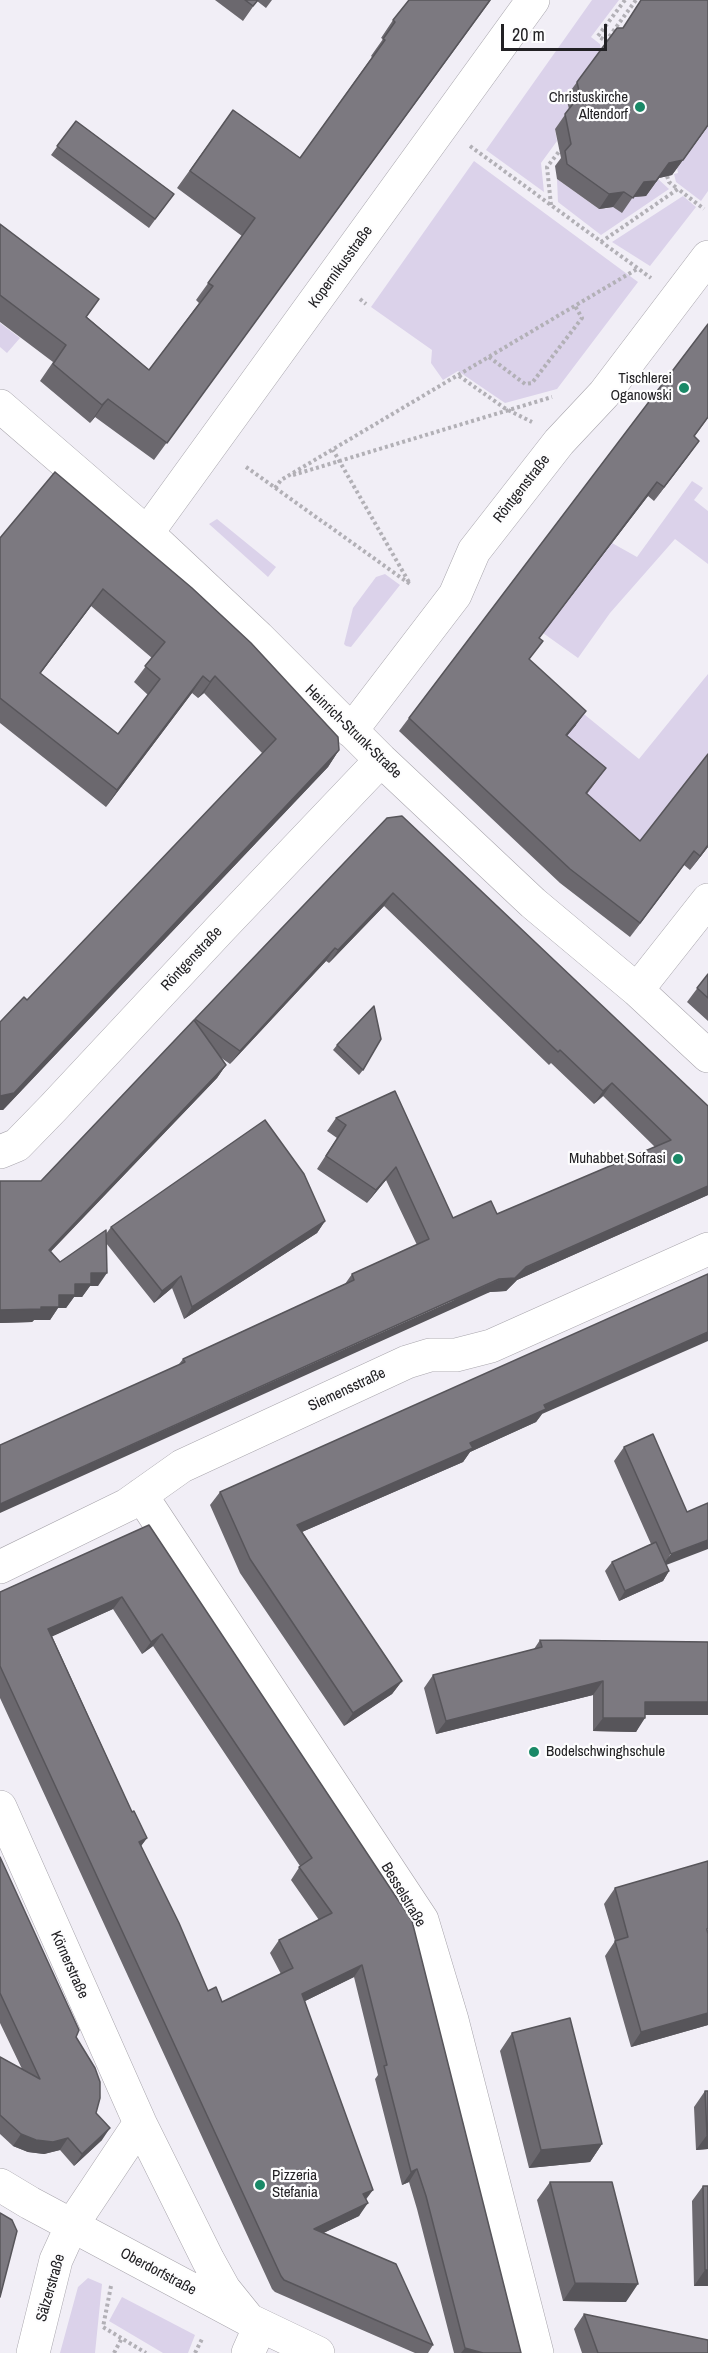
<!DOCTYPE html>
<html>
<head>
<meta charset="utf-8">
<style>
	body { margin:0 }
	#map { position:relative; width:708px; height:2353px; overflow:hidden; background:#f1eef6; font-family:"Archivo Narrow",sans-serif }
	canvas { display:block }
	.scale { position:absolute; left:501px; top:24px; width:106px; height:27px; box-sizing:border-box; border:3px solid #222124; border-top:0; padding-left:8px; font-size:18px; line-height:21px; white-space:nowrap; color:#222124; -webkit-text-stroke:4px #fdfdfe; paint-order:stroke }
</style>
</head>
<body>
<div id="map">
<canvas width="708" height="2353"></canvas>
<div class="scale">20 m</div>
</div>
<script>
const ctx = document.querySelector('canvas').getContext('2d');
ctx.lineJoin = 'round';
function fillPath(path, color) { ctx.fillStyle = color; ctx.fill(path, 'evenodd'); }
const poly = rows => new Path2D(rows.map(r => 'M' + r).join(''));
function stroke(path, color, width, dash) { ctx.strokeStyle = color; ctx.lineWidth = width; ctx.lineCap = dash ? 'butt' : 'round'; ctx.setLineDash(dash || []); ctx.stroke(path); }
function write(font, color, halo, rows, align = 'center') {
  ctx.font = font + ' "Archivo Narrow",sans-serif'; ctx.lineWidth = 4.5; ctx.setLineDash([]); ctx.textBaseline = 'middle'; ctx.strokeStyle = halo; ctx.fillStyle = color; for (const [text, x, y, turn = 0] of rows) {
    ctx.save(); ctx.translate(x, y); ctx.rotate((+turn || 0) * Math.PI / 180); ctx.textAlign = isNaN(turn) ? turn : align; if (halo) ctx.strokeText(text, 0, 0); ctx.fillText(text, 0, 0); ctx.restore();
  }
}
const green = poly([
	[592,0,619,0,591,37,600,44,601,50,571,91,565,93,566,97,570,96,574,103,555,129,557,141,541,163,544,192,486,150],
	[708,126,708,191,701,201,676,182,674,174,678,173,677,168],
	[474,161,638,282,557,389,505,403,458,371,443,380,431,363,432,350,371,307],
	[557,179,599,209,610,208,634,196,646,196,658,179,669,189,601,235,558,202],
	[683,196,696,207,650,266,612,242],
	[0,323,20,338,7,353,0,347],
	[692,481,703,488,694,500,708,511,708,564,675,539,610,613,578,658,543,633,612,543,637,557],
	[217,519,276,567,268,577,209,524],
	[385,574,400,585,351,647,346,646,344,644,353,608,376,577],
	[525,666,639,759,708,674,708,756,646,834,626,856,582,800,596,781,493,714],
	[88,2278,102,2284,95,2353,60,2353,78,2287],
	[122,2297,195,2335,188,2353,163,2353,109,2321]
]);
const path = poly([
	[625,0,598,36,606,41,636,0],
	[470,146,651,278],
	[667,176,669,182,678,189],
	[551,205,547,167,561,149],
	[601,242,678,189,704,209],
	[360,299,366,304],
	[489,357,525,384,532,383,582,318,575,306],
	[459,376,506,409,532,422],
	[246,467,410,584,333,450],
	[293,475,552,397],
	[275,488,281,480,637,269],
	[111,2286,103,2327,146,2353],
	[114,2353,122,2338],
	[195,2353,203,2337]
]);
const minor = poly([
	[0,406,147,533,258,637,381,760,533,903,637,990,708,1056],
	[147,533,533,0],
	[351,731,455,595,474,551,559,442,604,394,708,257],
	[637,990,708,900],
	[0,1152,17,1145,53,1108,221,928,381,760],
	[141,1495,422,1920,452,2020,537,2353],
	[0,1567,127,1505,182,1466,407,1362,430,1355,456,1355,491,1346,708,1249],
	[0,1807,140,2123,208,2260,224,2289,249,2320],
	[0,2185,30,2203,249,2320,318,2353],
	[33,2353,56,2260,72,2225,140,2123],
	[248,2353,260,2326]
]);
const wall = poly([
	[215,0,272,0,266,8,257,1,243,21],
	[491,0,154,460,95,417,90,423,40,381,53,362,0,322,0,224,87,317,149,370,199,303,196,300,242,236,177,188,233,110,300,158,372,57,371,56,383,39,381,38,393,20],
	[577,82,708,126,672,175,659,178,646,196,633,197,622,213,613,207,599,209,557,179,555,166,561,158,555,129,569,109,566,97],
	[76,121,174,194,149,228,51,155],
	[708,324,708,418,694,437,689,455,654,501,648,496,539,638,529,660,576,725,567,736,606,768,587,794,640,841,708,847,690,870,684,865,630,937,560,883,399,731],
	[55,472,339,750,328,767,3,1110,0,1110,0,1022,27,1000,263,754,204,693,198,698,192,693,106,807,0,723,0,538],
	[91,606,152,658,134,682,148,695,118,734,40,674],
	[387,818,708,1106,708,1195,517,1280,506,1291,490,1292,179,1364,183,1359,345,1284,352,1274,417,1245,386,1180,367,1203,317,1169,337,1138,327,1131,336,1118,395,1091,453,1218,497,1214,655,1147,603,1096,594,1104,551,1063,549,1065,384,906,329,963,326,961,230,1064,220,1057,226,1065,217,1078,51,1251,60,1262,106,1234,111,1227,325,1221,317,1233,184,1319,172,1288,154,1303,106,1243,98,1286,90,1286,82,1297,74,1297,66,1308,58,1308,50,1320,34,1320,32,1322,0,1323,0,1181,41,1181],
	[708,974,708,1021,687,1002],
	[337,1045,363,1070,359,1075,333,1050],
	[542,1414,536,1422,470,1452,463,1462,302,1532,402,1681,392,1694,344,1726,240,1573,210,1505,220,1492],
	[624,1447,687,1512,666,1565,669,1571,663,1581,619,1601,605,1571,612,1562,651,1544,614,1461],
	[149,1525,412,1921,521,2353,454,2353,417,2209,409,2182,402,2185,375,2079,378,2075,354,1977,305,2001,366,2200,359,2216,323,2233,433,2345,428,2353,415,2353,275,2292,272,2289,0,1698,0,1592],
	[113,1609,142,1654,153,1646,300,1866,291,1880,319,1920,279,1940,270,1953,281,1974,222,2002,208,1991,141,1846,147,1838,132,1812,52,1636],
	[540,1640,708,1642,645,1715,636,1732,593,1731,593,1695,436,1734,424,1688,433,1675,534,1649],
	[0,1857,76,2037,96,2113,102,2140,74,2166,60,2150,44,2154,28,2152,13,2146,0,2134,0,2057,22,2069,0,2023],
	[615,1888,708,2025,631,2047,605,1956,615,1941,604,1904],
	[512,2033,602,2144,590,2162,529,2168,500,2051],
	[705,2091,708,2091,708,2149,696,2150,694,2107],
	[550,2182,626,2302,563,2301,537,2200],
	[703,2186,708,2186,708,2286,694,2286,692,2201],
	[584,2314,708,2353,582,2353,574,2329]
]);
const shadedWall = poly([
	[708,126,672,175,659,178,646,196,633,197,644,182,669,163],
	[624,192,613,207,599,209,609,194],
	[108,399,95,417,90,423,102,405],
	[699,441,689,455,654,501,664,487],
	[657,482,648,496,529,651,539,638],
	[103,589,91,606,28,690,40,673],
	[203,676,192,693,106,807,117,790],
	[215,676,204,693,198,698,210,682],
	[586,711,576,725,556,749,566,735],
	[339,750,328,767,3,1110,0,1110,0,1096],
	[708,845,708,847,690,870,700,856],
	[694,851,684,865,630,937,640,923],
	[393,893,384,906,329,963,338,950],
	[335,948,326,961,230,1064,240,1051],
	[226,1065,217,1078,40,1263,49,1250],
	[612,1083,603,1096,594,1104,603,1091],
	[396,1167,386,1180,367,1203,376,1190],
	[708,1186,708,1195,517,1280,506,1291,490,1292,0,1513,0,1504],
	[325,1221,317,1233,184,1319,192,1307],
	[91,1273,107,1273,98,1286,90,1286,82,1297,74,1297,66,1308,58,1308,50,1320,34,1320,32,1322,0,1323,0,1310,59,1295],
	[181,1276,172,1288,154,1303,162,1291],
	[708,1332,708,1341,542,1414,536,1422,470,1452,463,1462,288,1538,297,1525,470,1443,544,1405],
	[708,1540,708,1549,661,1567,671,1554],
	[669,1571,663,1581,619,1601,625,1591],
	[122,1597,113,1609,40,1642,48,1629],
	[162,1634,153,1646,142,1654,151,1642],
	[402,1681,392,1694,344,1726,353,1713],
	[603,1681,593,1695,436,1734,446,1721],
	[645,1702,708,1702,708,1715,635,1715],
	[603,1718,645,1718,636,1732,593,1731],
	[147,1838,138,1850,139,1842],
	[362,1965,354,1977,293,2007,302,1994],
	[708,2013,708,2025,631,2047,641,2032],
	[110,2128,102,2140,74,2166,82,2154],
	[21,2134,68,2138,60,2150,44,2154,28,2152,13,2146],
	[707,2135,708,2135,708,2149,696,2150],
	[602,2144,590,2162,529,2168,541,2150],
	[417,2169,409,2182,402,2185,411,2172],
	[373,2190,364,2202,363,2194],
	[368,2203,359,2216,305,2242,314,2229],
	[705,2270,708,2270,708,2286,694,2286],
	[575,2283,638,2284,626,2302,563,2301],
	[465,2348,483,2353,461,2353]
]);
const building = poly([
	[245,0,258,0,253,6,245,0],
	[409,0,490,0,167,443,108,399,102,405,53,364,66,345,0,295,0,224,99,299,86,317,149,370,213,286,208,283,255,218,190,171,233,110,300,158,385,40,383,39,395,22,393,20,409,0],
	[641,0,708,0,708,125,683,160,669,163,656,181,644,182,633,198,624,192,609,194,567,164,565,151,571,144,565,114,580,95,577,82,617,28,623,28,641,0],
	[76,121,174,194,155,219,57,146,76,121],
	[708,324,708,417,694,436,699,441,664,487,657,482,539,638,543,641,529,659,586,711,566,735,606,768,586,793,640,841,708,754,708,845,700,856,694,851,640,923,570,869,409,718,708,324],
	[55,472,192,588,251,643,338,737,339,750,14,1093,0,1096,0,1022,24,997,27,1000,276,739,215,676,210,682,203,676,117,790,0,698,0,538,55,472],
	[103,589,165,642,145,666,160,679,118,734,40,673,103,589],
	[402,816,708,1106,708,1186,526,1267,515,1278,499,1279,0,1504,0,1445,185,1362,183,1359,354,1280,352,1274,429,1239,396,1167,376,1190,326,1156,346,1125,336,1118,395,1091,453,1218,491,1201,497,1214,671,1140,612,1083,603,1091,560,1050,558,1052,393,893,338,950,335,948,240,1051,195,1019,387,818,402,816],
	[708,974,708,998,697,988,708,974],
	[374,1006,381,1039,363,1070,337,1045,374,1006],
	[194,1020,226,1065,49,1250,60,1262,106,1230,107,1273,91,1273,91,1284,75,1284,75,1295,59,1295,59,1307,41,1307,41,1309,0,1310,0,1181,41,1181,194,1020],
	[265,1120,304,1174,325,1221,192,1307,181,1276,162,1291,111,1227,265,1120],
	[708,1274,708,1332,544,1405,546,1409,470,1443,473,1448,297,1525,402,1681,353,1713,250,1559,220,1492,708,1274],
	[653,1434,687,1512,708,1503,708,1540,671,1554,624,1447,653,1434],
	[149,1525,412,1921,521,2353,483,2353,465,2348,426,2196,417,2169,411,2172,384,2066,387,2065,362,1965,302,1994,373,2190,363,2194,368,2203,314,2229,396,2264,433,2345,284,2280,281,2276,0,1666,0,1592,149,1525],
	[122,1597,151,1642,162,1634,312,1858,299,1867,332,1913,279,1940,293,1968,222,2002,216,1987,208,1991,179,1923,139,1842,147,1838,134,1811,132,1812,48,1629,122,1597],
	[656,1542,669,1571,625,1591,612,1562,656,1542],
	[540,1640,708,1642,708,1702,645,1702,645,1718,603,1718,603,1681,446,1721,433,1675,542,1647,540,1640],
	[0,1857,79,2030,76,2037,95,2068,100,2082,100,2098,96,2113,110,2128,82,2154,68,2138,53,2142,36,2140,21,2134,0,2115,0,2057,40,2079,0,1993,0,1857],
	[708,1861,708,1928,707,1929,708,1934,708,2013,641,2032,615,1941,628,1937,615,1888,708,1861],
	[570,2018,602,2144,541,2150,512,2033,570,2018],
	[705,2091,708,2091,708,2135,707,2135,705,2091],
	[550,2182,612,2182,638,2284,575,2283,550,2182],
	[703,2186,708,2186,708,2270,705,2270,703,2186],
	[0,2213,12,2220,17,2231,0,2297,0,2213],
	[584,2314,708,2340,708,2353,598,2353,584,2314]
]);
const markers = [
	[640,107,6,"#1a8967"],
	[684,388,6,"#1a8967"],
	[678,1159,6,"#1a8967"],
	[534,1752,6,"#1a8967"],
	[260,2185,6,"#1a8967"]
];
const poiNames = [
	["Christuskirche",628,98],
	["Altendorf",628,115],
	["Tischlerei",672,379],
	["Oganowski",672,396],
	["Muhabbet Sofrasi",666,1159],
	["Bodelschwinghschule",546,1752,"left"],
	["Pizzeria",272,2176,"left"],
	["Stefania",272,2193,"left"]
];
const streetNames = [
	["Kopernikusstraße",341,267,-54],
	["Röntgenstraße",522,489,-52],
	["Heinrich-Strunk-Straße",353,732,44],
	["Röntgenstraße",192,959,-47],
	["Siemensstraße",347,1390,-25],
	["Besselstraße",403,1895,59],
	["Körnerstraße",69,1965,66],
	["Oberdorfstraße",158,2272,28],
	["Sälzerstraße",51,2288,-74]
];
fillPath(green, '#dbd2ea');
stroke(minor, '#a8a5ac', 34);
stroke(path, '#b2b0b6', 4, [3, 3]);
stroke(minor, '#fff', 33);
fillPath(wall, '#6b686e');
fillPath(shadedWall, '#57555a');
fillPath(building, '#7c7980');
stroke(building, '#57555a', 1.5);
for (const [x, y, r, color] of markers) { const dot = new Path2D(); dot.arc(x, y, r, 0, 2 * Math.PI); ctx.fillStyle = color; ctx.fill(dot); stroke(dot, '#fdfdfe', 2); }
write('15px', '#222124', '#fdfdfe', poiNames, 'right');
write('15px', '#222124', '#fdfdfe', streetNames);
</script>
</body>
</html>
